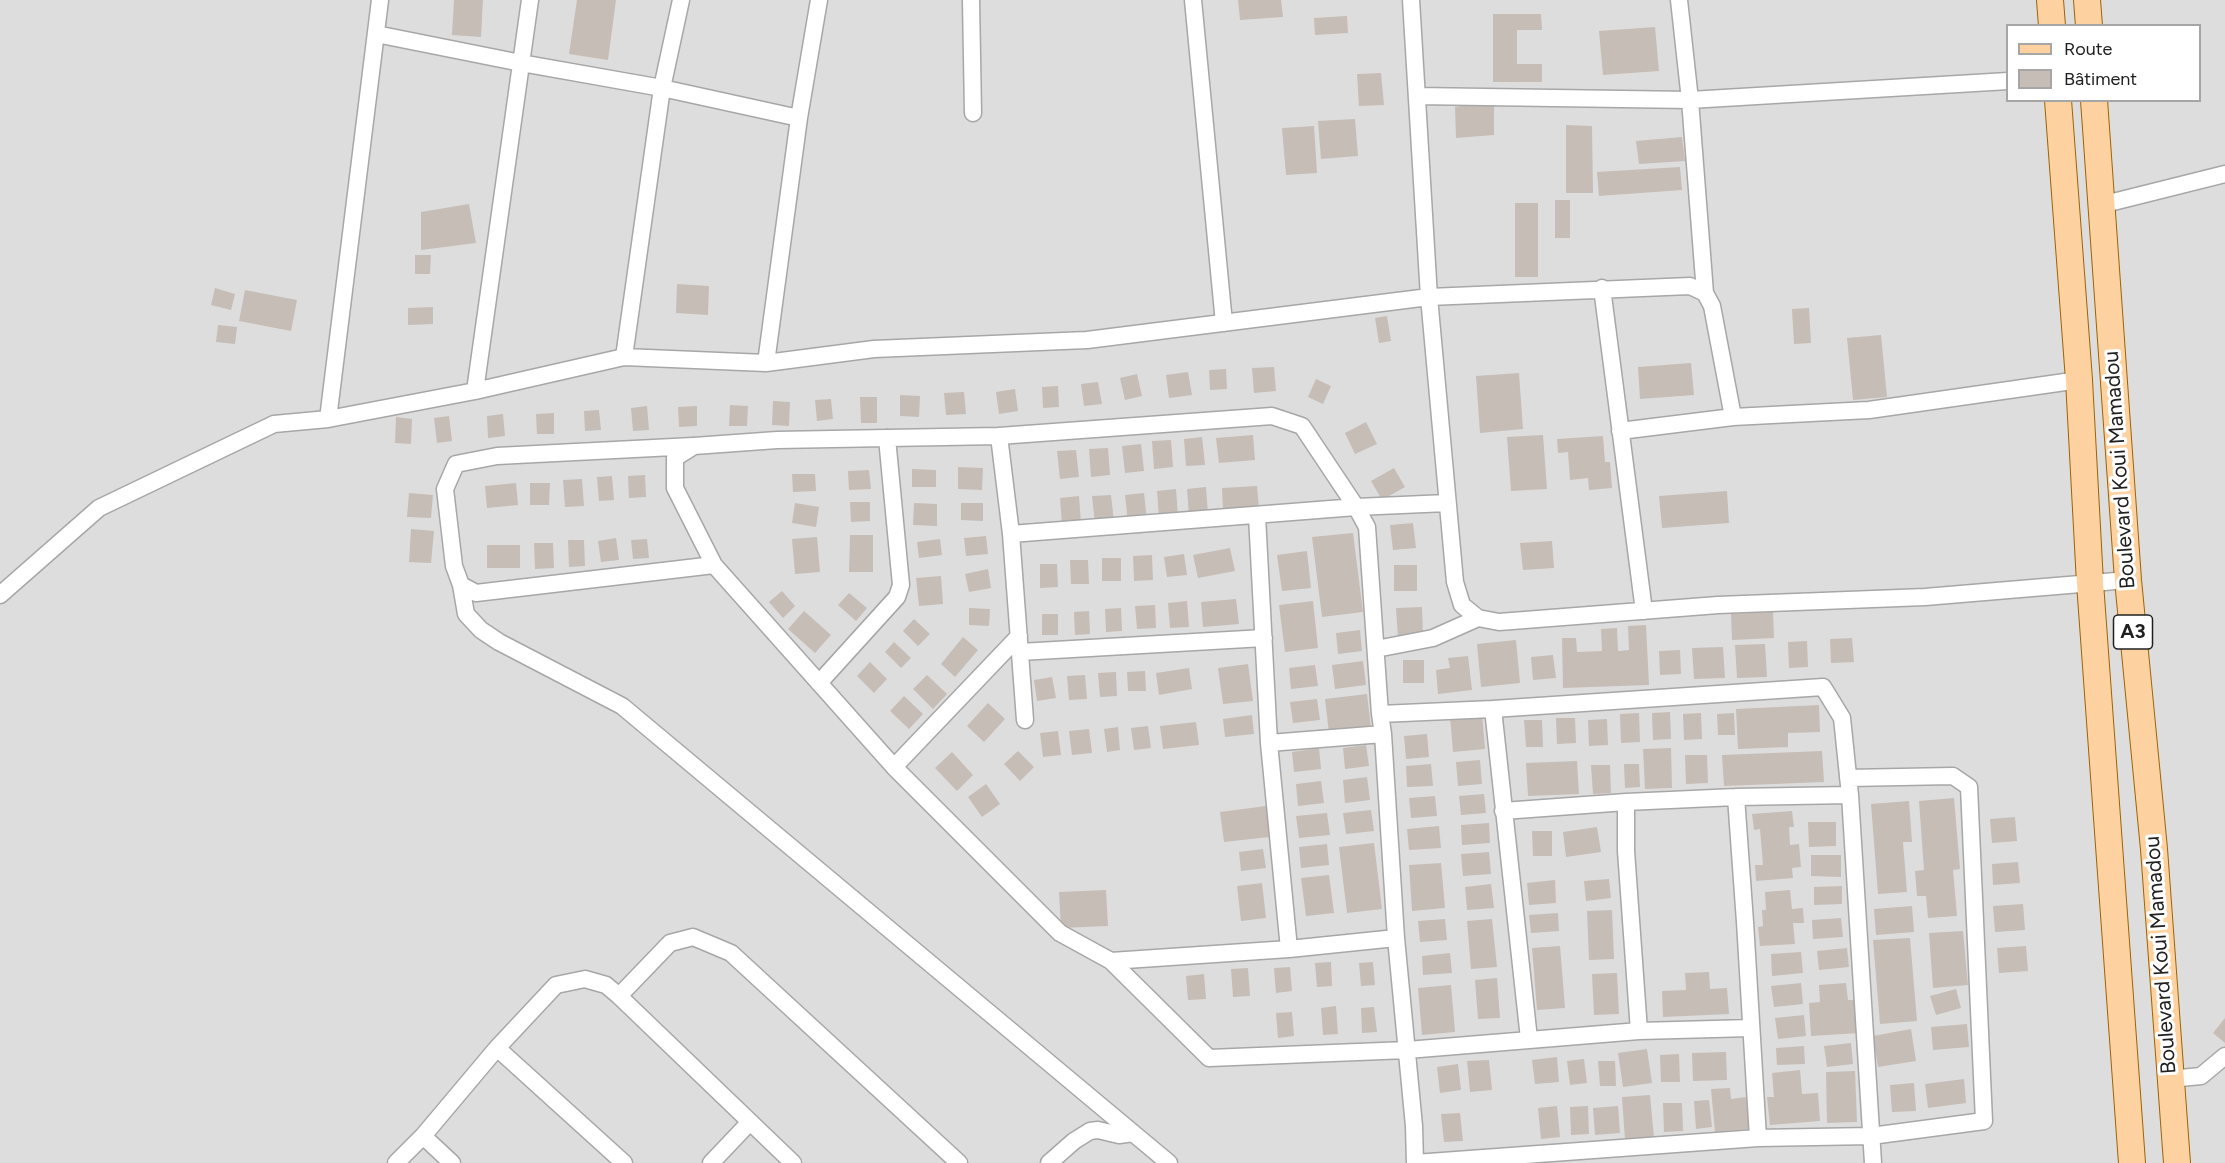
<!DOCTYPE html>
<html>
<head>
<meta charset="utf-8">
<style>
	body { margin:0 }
	#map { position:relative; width:2225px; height:1163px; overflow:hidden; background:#f1ede7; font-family:Figtree,sans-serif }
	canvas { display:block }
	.legend { position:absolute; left:2006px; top:24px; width:195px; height:78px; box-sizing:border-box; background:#fff; border:2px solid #a6a6a6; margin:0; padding:8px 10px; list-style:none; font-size:18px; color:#202020 }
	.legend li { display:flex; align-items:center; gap:12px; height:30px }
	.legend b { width:30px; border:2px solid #a6a6a6 }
</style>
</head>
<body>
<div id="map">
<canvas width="2225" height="1163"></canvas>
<ul class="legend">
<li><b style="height:8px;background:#fdd1a0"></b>Route</li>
<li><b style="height:16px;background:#c6bdb6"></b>Bâtiment</li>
</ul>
</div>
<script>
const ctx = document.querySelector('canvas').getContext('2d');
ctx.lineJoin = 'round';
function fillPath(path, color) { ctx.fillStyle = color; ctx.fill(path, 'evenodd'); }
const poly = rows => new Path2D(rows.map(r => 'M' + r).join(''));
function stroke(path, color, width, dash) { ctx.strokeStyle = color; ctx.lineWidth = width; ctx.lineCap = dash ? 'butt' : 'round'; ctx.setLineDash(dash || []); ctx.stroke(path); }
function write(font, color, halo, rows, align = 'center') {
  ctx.font = font + ' Figtree,sans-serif'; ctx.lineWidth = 6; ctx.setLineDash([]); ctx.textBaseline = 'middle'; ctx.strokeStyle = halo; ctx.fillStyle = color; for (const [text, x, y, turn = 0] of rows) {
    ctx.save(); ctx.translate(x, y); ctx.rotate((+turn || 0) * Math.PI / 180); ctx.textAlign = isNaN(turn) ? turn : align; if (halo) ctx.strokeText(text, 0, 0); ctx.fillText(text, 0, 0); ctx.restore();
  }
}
const residential = poly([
	[0,0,2225,0,2225,1163,0,1163],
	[2008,26,2200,26,2200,100,2008,100]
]);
const building = poly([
	[454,0,483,0,481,37,452,35],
	[577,0,616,0,608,60,569,54],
	[1238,0,1281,0,1283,17,1240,20],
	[1493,14,1541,14,1542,30,1517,30,1517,64,1542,64,1542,82,1493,82],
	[1347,16,1348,33,1315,35,1314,18],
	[1655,27,1659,71,1603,75,1599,31],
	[1381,73,1384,105,1359,106,1357,74],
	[1494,101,1494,135,1456,138,1455,107],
	[1355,119,1358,156,1321,159,1318,121],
	[1566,125,1592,126,1593,193,1566,193],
	[1314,126,1317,173,1286,175,1282,128],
	[1682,137,1685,161,1639,164,1636,141],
	[1680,167,1682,190,1599,196,1597,172],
	[1555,200,1570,200,1570,238,1555,238],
	[1515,203,1538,203,1538,277,1515,277],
	[469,204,476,243,421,250,421,212],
	[415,255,431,255,430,274,415,274],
	[677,284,709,286,708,315,676,313],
	[215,288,235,294,231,310,211,305],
	[245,290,297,300,291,331,239,321],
	[433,307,433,324,408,325,408,308],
	[1809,308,1811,343,1794,344,1792,309],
	[1387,316,1391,341,1379,343,1375,318],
	[218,325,237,327,235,344,216,342],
	[1881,335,1887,397,1853,400,1847,338],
	[1691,363,1694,395,1640,399,1638,367],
	[1274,367,1276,391,1254,393,1252,368],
	[1226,369,1227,389,1210,390,1209,370],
	[1188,372,1192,395,1169,398,1166,375],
	[1519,373,1523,429,1480,433,1476,376],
	[1137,374,1142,396,1125,400,1120,378],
	[1316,379,1331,386,1323,404,1308,397],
	[1098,382,1102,404,1084,406,1081,384],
	[1058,386,1059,407,1043,408,1042,387],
	[1015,389,1018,411,999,414,996,392],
	[964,392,966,414,946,415,944,393],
	[900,395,920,396,919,417,900,416],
	[860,397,877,397,877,423,861,423],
	[831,399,833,419,817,421,815,400],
	[773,401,790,402,789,426,772,425],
	[730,405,748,406,747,426,729,426],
	[647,406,649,430,633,431,631,408],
	[697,406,697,426,679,427,678,407],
	[599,410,601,430,585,431,584,411],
	[554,413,554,434,537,434,536,414],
	[503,414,505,436,488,438,487,416],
	[449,416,452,441,437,443,434,418],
	[396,417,412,419,411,444,395,443],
	[1366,422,1377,444,1355,454,1345,433],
	[1253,435,1255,460,1219,463,1216,438],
	[1543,435,1547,489,1511,491,1507,437],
	[1603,436,1605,462,1610,462,1612,488,1589,490,1588,478,1570,480,1568,452,1558,453,1557,439],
	[1202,437,1205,465,1186,466,1184,439],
	[1171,440,1173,467,1154,469,1152,441],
	[1141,444,1144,471,1125,473,1122,446],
	[1108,448,1110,475,1091,477,1089,449],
	[1076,450,1079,477,1060,479,1057,451],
	[958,467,983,468,982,490,958,489],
	[1394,468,1405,487,1382,500,1371,481],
	[912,469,936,470,936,487,912,487],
	[869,470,871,489,849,490,848,471],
	[792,474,815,474,816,491,793,492],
	[645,475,646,497,629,498,628,476],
	[612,476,614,500,599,501,597,477],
	[582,479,584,506,565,507,563,480],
	[516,483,518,505,487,508,485,486],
	[530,483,550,483,549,505,530,505],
	[1257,486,1259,507,1223,510,1222,488],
	[1206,487,1208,514,1189,516,1187,489],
	[1176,489,1178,516,1159,518,1157,491],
	[1727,491,1729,523,1662,528,1659,496],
	[409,493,433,495,431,518,407,517],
	[1144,493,1147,521,1128,522,1125,495],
	[1111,495,1114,522,1095,524,1092,496],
	[1079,496,1081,523,1062,525,1060,498],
	[850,502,870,502,870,521,851,522],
	[795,503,819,507,816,527,792,523],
	[914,503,937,504,937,526,913,525],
	[961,503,983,503,983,521,961,520],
	[1413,523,1416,548,1393,550,1390,525],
	[411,529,434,531,431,563,409,562],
	[1353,533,1363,612,1322,617,1312,537],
	[850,535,873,535,873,572,849,572],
	[986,536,988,554,966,556,964,538],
	[817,537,820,572,795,574,792,539],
	[616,538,619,560,601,562,598,541],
	[647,539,649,558,633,559,631,540],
	[940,539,942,555,919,558,917,542],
	[568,540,584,540,585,566,569,567],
	[1552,541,1554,568,1523,570,1520,543],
	[534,543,553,543,554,568,535,569],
	[487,545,520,545,520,568,487,568],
	[1230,548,1235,571,1198,578,1193,555],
	[1307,551,1311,588,1282,591,1277,555],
	[1184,554,1187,575,1167,577,1164,557],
	[1152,555,1153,580,1134,581,1133,556],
	[1102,558,1121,558,1121,581,1102,581],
	[1070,560,1088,560,1089,584,1071,584],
	[1040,564,1057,564,1058,587,1040,588],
	[1394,565,1417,565,1417,591,1394,591],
	[988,569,991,588,969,592,965,574],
	[941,576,943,604,919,606,916,578],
	[782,591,795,606,783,618,769,602],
	[849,593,867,608,856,621,838,605],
	[1236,599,1239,624,1203,627,1201,602],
	[1187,601,1189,627,1170,628,1168,603],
	[1313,601,1318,648,1285,652,1279,605],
	[1155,605,1156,628,1137,629,1135,606],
	[1422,607,1423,637,1398,638,1396,608],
	[969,608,990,609,989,626,969,625],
	[1121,608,1122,631,1106,632,1105,609],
	[804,611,831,635,815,653,788,629],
	[1089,611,1090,634,1075,635,1074,612],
	[1773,612,1774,638,1732,640,1731,614],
	[1042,614,1058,614,1058,635,1042,635],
	[914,619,930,634,918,646,903,631],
	[1646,625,1649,685,1563,688,1562,638,1576,638,1577,652,1602,651,1601,629,1617,628,1618,651,1629,650,1628,626],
	[1360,630,1362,651,1338,654,1336,633],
	[963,637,978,650,955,677,941,664],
	[1852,638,1854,662,1831,663,1830,639],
	[1516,640,1520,683,1481,687,1477,644],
	[1807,641,1808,667,1789,668,1788,642],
	[894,642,911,658,901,668,885,652],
	[1765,644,1767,677,1737,678,1735,645],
	[1723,647,1725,678,1694,679,1692,648],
	[1680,650,1681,674,1660,675,1659,651],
	[1553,655,1556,678,1533,680,1531,657],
	[1468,656,1472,690,1438,694,1436,670,1450,668,1448,658],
	[1403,660,1424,660,1424,683,1403,683],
	[1363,661,1366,685,1335,689,1332,665],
	[870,662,887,679,874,693,857,676],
	[1248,664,1253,701,1223,704,1218,668],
	[1315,665,1318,686,1291,689,1289,668],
	[1189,668,1192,689,1159,695,1156,673],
	[1145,671,1146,691,1128,691,1127,672],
	[1116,672,1117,696,1100,697,1098,673],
	[927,675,947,694,933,709,913,689],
	[1085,675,1087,699,1069,700,1067,676],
	[1052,677,1056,698,1037,701,1034,680],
	[1367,694,1371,728,1329,733,1325,699],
	[904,696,923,714,909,729,890,711],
	[1317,699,1320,720,1293,723,1290,702],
	[988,703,1005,719,984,742,967,726],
	[1819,705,1820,732,1788,733,1788,747,1738,749,1736,709],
	[1670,712,1671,739,1653,740,1652,713],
	[1482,713,1485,749,1453,752,1450,716],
	[1639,713,1640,742,1621,743,1620,714],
	[1701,713,1702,739,1684,740,1683,714],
	[1734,713,1735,735,1718,735,1717,714],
	[1252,715,1254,734,1225,737,1223,719],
	[1556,718,1575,718,1576,743,1557,744],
	[1607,719,1608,745,1589,746,1588,720],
	[1524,720,1542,720,1543,747,1526,747],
	[1196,722,1199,745,1163,749,1160,726],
	[1148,726,1151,748,1134,750,1131,728],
	[1118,727,1120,750,1107,752,1104,729],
	[1089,729,1092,753,1072,755,1069,731],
	[1058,731,1061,755,1043,757,1040,733],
	[1427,734,1429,757,1406,759,1404,736],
	[1366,745,1369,766,1345,769,1343,748],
	[1319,748,1321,769,1294,772,1292,752],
	[1671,748,1672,788,1645,789,1643,749],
	[1018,751,1034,767,1020,781,1004,764],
	[1822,751,1824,782,1724,786,1722,755],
	[952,752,973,775,957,791,935,768],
	[1685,755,1707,755,1708,783,1686,784],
	[1480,760,1482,784,1458,786,1456,762],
	[1577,761,1579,794,1528,796,1526,763],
	[1431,764,1433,786,1407,787,1406,766],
	[1624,764,1639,764,1640,787,1625,788],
	[1591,765,1610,765,1611,793,1593,794],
	[1367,777,1370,800,1345,803,1343,780],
	[1321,781,1324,803,1298,806,1296,784],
	[986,784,1000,804,982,817,968,797],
	[1484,794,1486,813,1461,815,1459,796],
	[1435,796,1437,816,1411,818,1409,798],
	[1954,798,1960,869,1953,870,1957,916,1928,918,1926,896,1917,896,1915,871,1924,870,1919,801],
	[1909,801,1912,842,1903,842,1907,892,1878,894,1871,804],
	[1266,806,1269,837,1224,842,1220,812],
	[1371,810,1374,831,1346,834,1343,813],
	[1792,811,1794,827,1789,827,1790,845,1799,844,1801,867,1792,868,1793,878,1756,881,1755,865,1763,865,1760,829,1754,830,1752,814],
	[1327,813,1330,835,1299,838,1296,816],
	[2015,817,2017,841,1992,843,1990,819],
	[1808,822,1836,822,1836,846,1809,847],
	[1489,823,1490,843,1462,845,1461,825],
	[1439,826,1441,848,1409,850,1407,829],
	[1597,827,1601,852,1566,857,1563,832],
	[1532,831,1552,831,1552,856,1533,856],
	[1374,843,1382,909,1347,913,1339,847],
	[1327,844,1329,865,1301,868,1299,847],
	[1263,849,1266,868,1241,871,1239,852],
	[1489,852,1491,874,1463,876,1461,854],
	[1811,855,1841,855,1841,877,1811,876],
	[2018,862,2020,883,1993,885,1992,864],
	[1441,863,1445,908,1412,911,1409,865],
	[1329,875,1334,913,1306,916,1301,878],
	[1609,879,1611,898,1586,901,1584,881],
	[1555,880,1556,903,1529,905,1527,883],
	[1262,883,1266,918,1241,921,1237,886],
	[1491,884,1494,908,1467,910,1465,887],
	[1842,886,1842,904,1814,905,1814,887],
	[1106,890,1108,926,1061,928,1059,892],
	[1790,890,1792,909,1803,908,1804,923,1793,923,1795,944,1760,946,1758,927,1763,926,1762,910,1766,910,1765,892],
	[2023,904,2025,930,1995,932,1993,906],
	[1912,906,1914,932,1876,935,1874,909],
	[1612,910,1614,959,1589,960,1587,911],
	[1558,913,1559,931,1531,933,1529,915],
	[1841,918,1843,937,1813,939,1812,920],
	[1445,919,1447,940,1420,942,1418,921],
	[1492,919,1497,967,1471,969,1467,921],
	[1963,931,1968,985,1933,988,1929,933],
	[1910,938,1917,1021,1880,1024,1873,940],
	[1560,946,1565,1008,1537,1010,1532,948],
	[2026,946,2028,971,1999,973,1997,948],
	[1847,948,1849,967,1819,970,1817,951],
	[1801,952,1803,973,1772,976,1771,954],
	[1450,953,1452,973,1423,975,1422,956],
	[1331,962,1332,986,1317,987,1315,963],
	[1373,962,1375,985,1361,986,1359,963],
	[1290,967,1292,991,1276,993,1274,968],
	[1248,968,1250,996,1233,997,1231,969],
	[1709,972,1710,989,1727,988,1729,1014,1663,1017,1662,991,1686,990,1685,973],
	[1617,973,1619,1014,1594,1015,1592,974],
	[1204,974,1206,999,1188,1000,1186,976],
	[1497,978,1500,1018,1478,1019,1475,980],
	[1801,983,1803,1004,1774,1007,1771,986],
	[1846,983,1848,1000,1856,1000,1859,1033,1811,1036,1809,1003,1820,1002,1819,985],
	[1451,985,1455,1032,1422,1035,1418,988],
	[1956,989,1961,1008,1936,1015,1930,996],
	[1336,1006,1338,1034,1323,1035,1321,1008],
	[1374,1007,1377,1032,1362,1033,1361,1008],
	[1292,1012,1294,1036,1278,1038,1276,1013],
	[1804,1015,1806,1036,1778,1039,1775,1018],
	[2225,1018,2225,1043,2213,1033],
	[1967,1024,1969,1047,1933,1050,1931,1027],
	[1911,1029,1916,1061,1878,1067,1873,1036],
	[1851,1043,1853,1064,1827,1067,1824,1046],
	[1804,1046,1805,1064,1777,1065,1776,1048],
	[1647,1049,1652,1083,1623,1087,1618,1053],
	[1726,1052,1727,1080,1693,1081,1692,1053],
	[1679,1054,1680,1082,1661,1082,1660,1055],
	[1557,1057,1559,1082,1535,1084,1532,1060],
	[1584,1059,1587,1083,1570,1085,1567,1061],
	[1489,1060,1492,1090,1470,1092,1467,1061],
	[1598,1061,1615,1061,1616,1086,1600,1086],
	[1458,1064,1461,1090,1440,1093,1437,1067],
	[1800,1070,1802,1094,1818,1093,1820,1121,1770,1125,1767,1097,1774,1097,1772,1073],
	[1855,1071,1857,1122,1827,1123,1826,1072],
	[1964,1079,1966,1103,1928,1108,1925,1084],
	[1914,1083,1916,1111,1892,1112,1890,1085],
	[1730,1088,1731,1099,1746,1097,1749,1129,1715,1132,1711,1089],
	[1650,1095,1654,1138,1625,1140,1622,1097],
	[1709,1100,1712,1127,1696,1129,1694,1101],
	[1663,1103,1682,1103,1683,1131,1664,1132],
	[1557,1106,1560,1137,1541,1139,1538,1108],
	[1588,1106,1589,1134,1571,1135,1570,1107],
	[1618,1106,1620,1133,1595,1135,1593,1108],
	[1460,1113,1463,1141,1444,1142,1441,1114]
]);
const minor = poly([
	[971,0,973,113],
	[1193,0,1224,323],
	[1411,0,1429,297,1455,582,1462,605,1478,618,1499,622,1718,605,1925,597,2128,580],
	[1679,0,1690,100,1705,293],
	[376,34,521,63,662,88,799,118],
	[1417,96,1690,100,2008,81],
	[2101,205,2225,174],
	[1602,288,1644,611],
	[624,357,662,88,681,0],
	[766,363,799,118,819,0],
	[475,391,530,0],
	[328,419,380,0],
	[1620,431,1733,417],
	[999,436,1011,534,1025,720],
	[693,446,497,456,456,464,445,489,454,566,461,585,476,593,714,565],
	[1257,516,1269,743,1289,949],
	[1011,534,1356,507,1447,503],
	[461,585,466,614,481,630,499,642,622,706,1133,1133],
	[0,595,99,508,274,424,328,419,475,391,624,357,766,363,874,349,1087,340,1429,297,1690,286,1705,293,1712,306,1733,417,1869,410,2079,380],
	[1376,649,1433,638,1478,618],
	[1020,652,1264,638],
	[819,683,897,597,901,585,887,438],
	[1493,709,1529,1039],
	[1380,714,1493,709,1823,687,1842,718,1850,795,1873,1163],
	[1269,743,1383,734],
	[894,767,1019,636],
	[1626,802,1626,851,1639,1031],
	[1503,811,1626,802,1736,797,1850,795],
	[1396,938,1289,949,1111,961,1060,933,894,767,714,565,675,488,675,458,694,446,777,440,999,436,1272,416,1302,426,1356,507,1367,527,1380,714,1383,734,1396,938,1414,1126,1415,1163],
	[1111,961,1209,1058,1407,1050,1639,1031,1751,1028],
	[619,996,670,943,693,937,731,953,959,1163],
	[497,1048,624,1163],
	[2170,1079,2201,1076,2225,1056],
	[423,1136,452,1163],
	[1758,1138,1871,1136,1984,1121,1969,787,1953,776,1848,778],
	[396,1163,423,1136,497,1048,556,985,585,979,606,985,619,996,793,1163],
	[711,1163,749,1123],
	[1049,1163,1074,1141,1090,1131,1098,1130,1119,1135,1133,1133,1169,1163],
	[1415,1163,1758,1138,1745,922,1736,797]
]);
const primary = poly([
	[2050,0,2052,26],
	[2087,0,2089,26],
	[2058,100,2079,380,2090,583,2132,1163],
	[2094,100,2128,580,2154,849,2177,1163]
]);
const shields = [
	[2133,632,39]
];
const shieldNames = [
	["A3",2133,632]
];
const streetNames = [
	["Boulevard Koui Mamadou",2120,470,-94],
	["Boulevard Koui Mamadou",2161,955,-94]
];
fillPath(residential, '#dedddd');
fillPath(building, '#c6bdb6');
stroke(minor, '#a7a7a7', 19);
stroke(primary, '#9d6300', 28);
stroke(minor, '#fff', 16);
stroke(primary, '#fdd1a0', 26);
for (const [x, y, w] of shields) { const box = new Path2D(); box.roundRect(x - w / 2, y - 17, w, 34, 4.5); ctx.fillStyle = '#fff'; ctx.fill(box); stroke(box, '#202020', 1.5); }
write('bold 20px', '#202020', null, shieldNames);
write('21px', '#202020', '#fff', streetNames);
</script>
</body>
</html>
